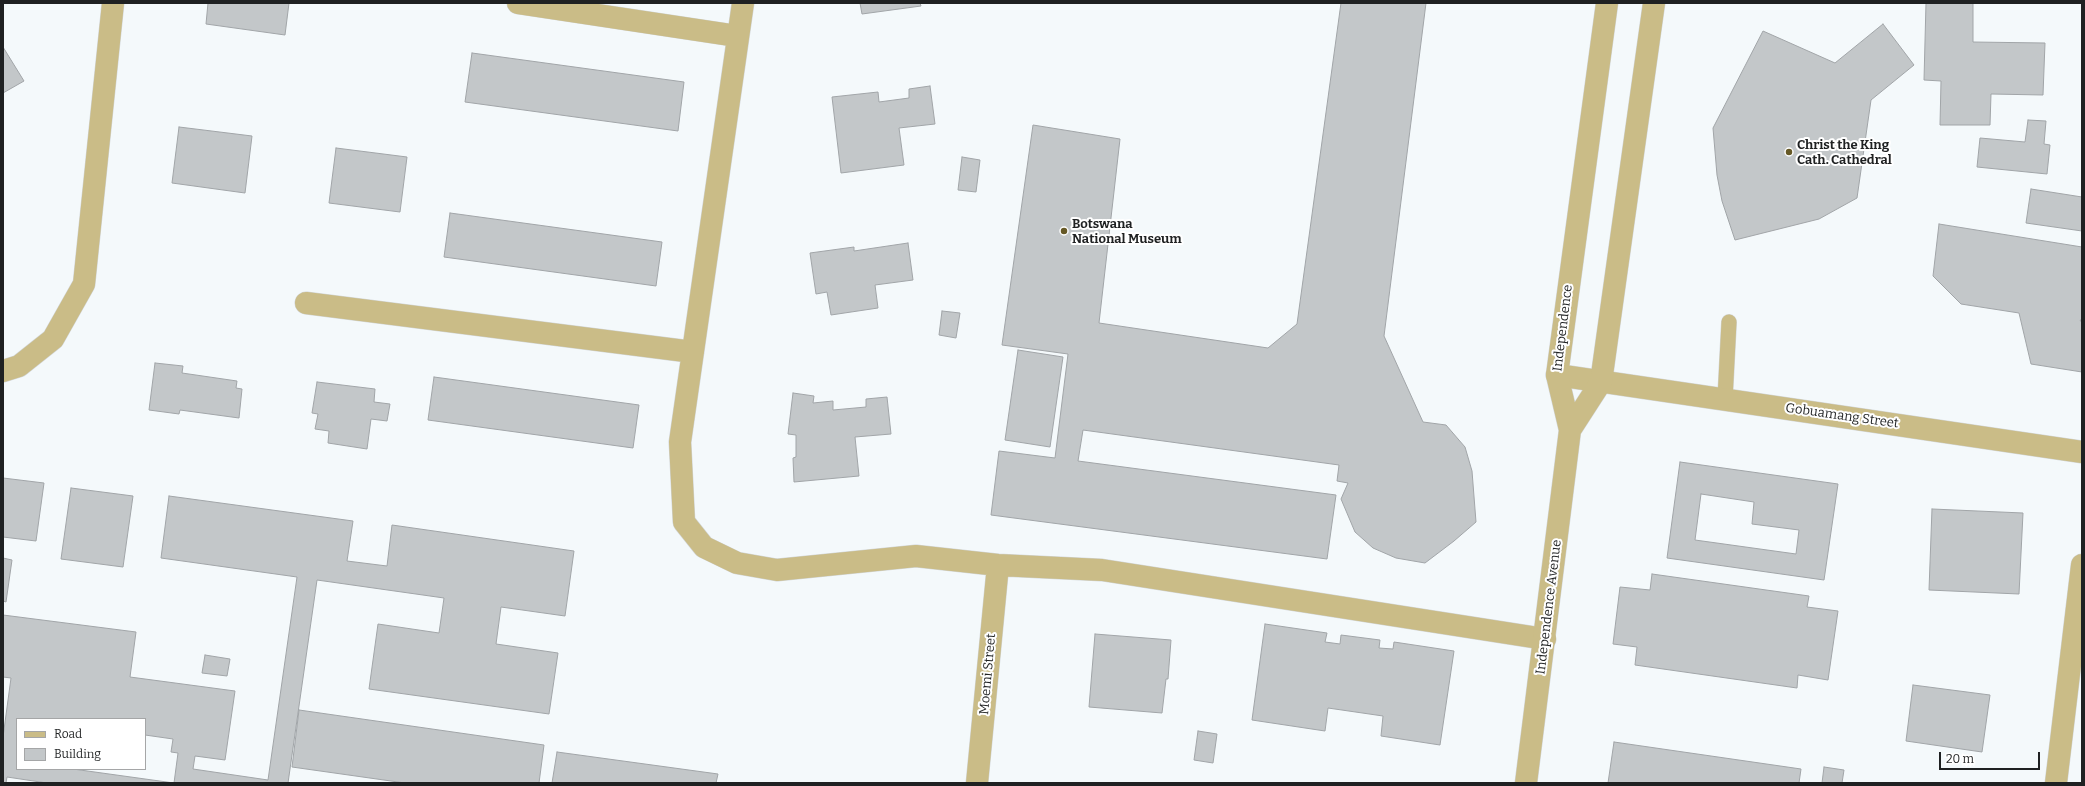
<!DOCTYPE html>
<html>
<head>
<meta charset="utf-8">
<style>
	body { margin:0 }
	#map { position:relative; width:2085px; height:786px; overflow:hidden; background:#f4f9fb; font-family:Bitter,serif }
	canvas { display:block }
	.frame { position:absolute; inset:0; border:4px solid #1f2122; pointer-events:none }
	.legend { position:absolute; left:16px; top:718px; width:130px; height:52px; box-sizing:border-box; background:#fff; border:1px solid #a5a6a7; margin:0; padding:5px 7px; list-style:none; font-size:12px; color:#1f2122 }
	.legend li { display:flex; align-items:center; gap:8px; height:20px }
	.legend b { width:20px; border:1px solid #a5a6a7 }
	.scale { position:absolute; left:1939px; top:752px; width:101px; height:18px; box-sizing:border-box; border:2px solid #1f2122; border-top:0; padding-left:5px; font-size:12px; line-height:14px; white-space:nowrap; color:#1f2122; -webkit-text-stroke:3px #fff; paint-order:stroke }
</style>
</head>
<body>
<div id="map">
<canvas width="2085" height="786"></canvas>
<div class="frame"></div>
<ul class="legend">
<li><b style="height:5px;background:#cabc87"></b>Road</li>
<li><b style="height:11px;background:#c3c7c9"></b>Building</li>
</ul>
<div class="scale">20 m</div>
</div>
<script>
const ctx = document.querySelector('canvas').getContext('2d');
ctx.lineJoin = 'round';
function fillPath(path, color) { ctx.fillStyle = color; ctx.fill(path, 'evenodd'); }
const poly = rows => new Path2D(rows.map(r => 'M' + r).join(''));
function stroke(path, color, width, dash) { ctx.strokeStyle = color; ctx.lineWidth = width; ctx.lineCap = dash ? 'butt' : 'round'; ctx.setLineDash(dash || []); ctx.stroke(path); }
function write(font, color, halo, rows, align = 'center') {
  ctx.font = font + ' Bitter,serif'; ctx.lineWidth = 4; ctx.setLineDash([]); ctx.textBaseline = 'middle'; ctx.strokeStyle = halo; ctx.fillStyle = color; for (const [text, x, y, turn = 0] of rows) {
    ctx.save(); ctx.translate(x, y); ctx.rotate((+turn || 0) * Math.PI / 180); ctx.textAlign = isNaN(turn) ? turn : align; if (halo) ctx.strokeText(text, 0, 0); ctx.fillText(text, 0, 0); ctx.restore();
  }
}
const building = poly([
	[208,3,289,3,285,35,206,24,208,3],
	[860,3,920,3,921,6,862,14,860,3],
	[1341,3,1426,3,1384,336,1423,422,1446,425,1465,447,1472,471,1476,522,1454,541,1425,563,1396,558,1373,548,1355,532,1341,499,1348,483,1337,481,1339,465,1083,430,1078,461,1336,495,1327,559,991,515,999,451,1055,458,1068,354,1002,345,1033,125,1120,139,1099,323,1268,348,1297,324,1341,3],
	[1926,3,1973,3,1973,42,2045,43,2043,95,1991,94,1990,125,1940,125,1941,81,1924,80,1926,3],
	[1883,24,1914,65,1871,100,1857,198,1819,219,1735,240,1722,201,1717,175,1713,128,1763,31,1835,63,1883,24],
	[3,47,24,81,3,93,3,47],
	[472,53,684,82,678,131,465,102,472,53],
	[930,86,935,124,899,128,904,165,841,173,832,97,878,92,879,102,909,98,909,89,930,86],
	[2028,120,2046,121,2044,144,2050,145,2047,174,1977,167,1980,138,2025,142,2028,120],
	[179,127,252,136,245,193,172,183,179,127],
	[336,148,407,157,400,212,329,203,336,148],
	[962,157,980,160,976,192,958,190,962,157],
	[2031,189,2082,197,2082,231,2026,223,2031,189],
	[450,213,662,242,656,286,444,257,450,213],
	[1939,224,2082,247,2082,320,2080,320,2082,323,2082,372,2031,364,2019,313,1961,304,1933,276,1939,224],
	[908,243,913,280,875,285,878,308,831,315,827,292,816,294,810,253,854,247,854,251,908,243],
	[942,311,960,313,956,338,939,335,942,311],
	[1018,350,1063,357,1050,447,1005,440,1018,350],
	[155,363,183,366,182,373,237,381,236,388,242,389,239,418,180,410,179,414,149,410,155,363],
	[434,377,639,405,633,448,428,420,434,377],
	[317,382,375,389,374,402,390,404,387,421,371,419,367,449,328,443,329,431,315,429,318,414,312,413,317,382],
	[793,393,814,396,813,403,833,401,833,410,866,407,866,399,887,397,891,434,855,437,859,476,794,482,793,458,796,457,796,435,788,434,793,393],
	[1680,462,1838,484,1824,580,1667,558,1680,462],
	[1701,494,1754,502,1752,524,1799,530,1796,554,1695,540,1701,494],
	[3,478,44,483,36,541,3,537,3,478],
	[71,488,133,496,123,567,61,559,71,488],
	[169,496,353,521,347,561,387,566,392,525,574,551,565,616,501,607,496,644,558,653,549,714,369,689,378,624,439,633,444,598,317,580,288,783,47,783,7,777,6,783,3,783,3,737,11,678,3,677,3,615,136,632,130,677,235,691,225,760,195,756,193,769,268,780,297,577,161,558,169,496],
	[17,719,145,719,145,735,173,739,171,752,178,753,174,783,73,769,17,769,17,719],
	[1932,509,2023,513,2019,594,1929,590,1932,509],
	[3,558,12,560,6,602,3,601,3,558],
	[1652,574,1809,596,1807,607,1838,611,1828,680,1798,675,1797,688,1635,665,1637,647,1613,644,1620,587,1650,590,1652,574],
	[1265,624,1327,633,1325,642,1340,644,1341,635,1380,640,1379,648,1393,649,1394,642,1454,651,1440,745,1381,736,1383,716,1328,708,1325,731,1252,720,1265,624],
	[1095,634,1171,640,1168,679,1166,679,1162,713,1089,707,1095,634],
	[205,655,230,659,227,676,202,673,205,655],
	[1913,685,1990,695,1982,752,1906,741,1913,685],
	[299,710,544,745,539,783,405,783,292,767,299,710],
	[1198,731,1217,734,1213,763,1194,760,1198,731],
	[1614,742,1801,769,1799,783,1608,783,1614,742],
	[557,752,718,774,716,783,552,783,557,752],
	[1824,767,1844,770,1842,783,1822,783,1824,767]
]);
const service = poly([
	[1725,399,1729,322]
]);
const minor = poly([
	[518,3,737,36],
	[743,3,680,442,684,522,704,547,737,563,777,570,916,556,998,565,1102,570,1545,639],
	[306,303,693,352],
	[3,371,19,366,53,339,84,284,113,3],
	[1557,375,2082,452],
	[977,783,998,565],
	[2056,783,2082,565]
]);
const tertiary = poly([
	[1570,430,1601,382,1654,3],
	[1526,783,1570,430,1557,375,1607,3]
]);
const markers = [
	[1789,152,4,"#655825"],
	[1064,231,4,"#655825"]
];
const poiNames = [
	["Christ the King",1797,145],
	["Cath. Cathedral",1797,160],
	["Botswana",1072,224],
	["National Museum",1072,239]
];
const streetNames = [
	["Independence",1563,328,-83],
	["Gobuamang Street",1842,416,8],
	["Independence Avenue",1549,607,-83],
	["Moemi Street",988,674,-85]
];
fillPath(building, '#c3c7c9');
stroke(building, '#a1a5a8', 1);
stroke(service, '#d2d6d8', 16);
stroke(minor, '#d2d6d8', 23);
stroke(tertiary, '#d2d6d8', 23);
stroke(service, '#cabc87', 15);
stroke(minor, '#cabc87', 22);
stroke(tertiary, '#cabc87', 22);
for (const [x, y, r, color] of markers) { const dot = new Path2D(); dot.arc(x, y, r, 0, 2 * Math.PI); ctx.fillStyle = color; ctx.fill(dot); stroke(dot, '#fff', 1.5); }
write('bold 13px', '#1f2122', '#fff', poiNames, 'left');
write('13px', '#1f2122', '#fff', streetNames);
</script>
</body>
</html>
